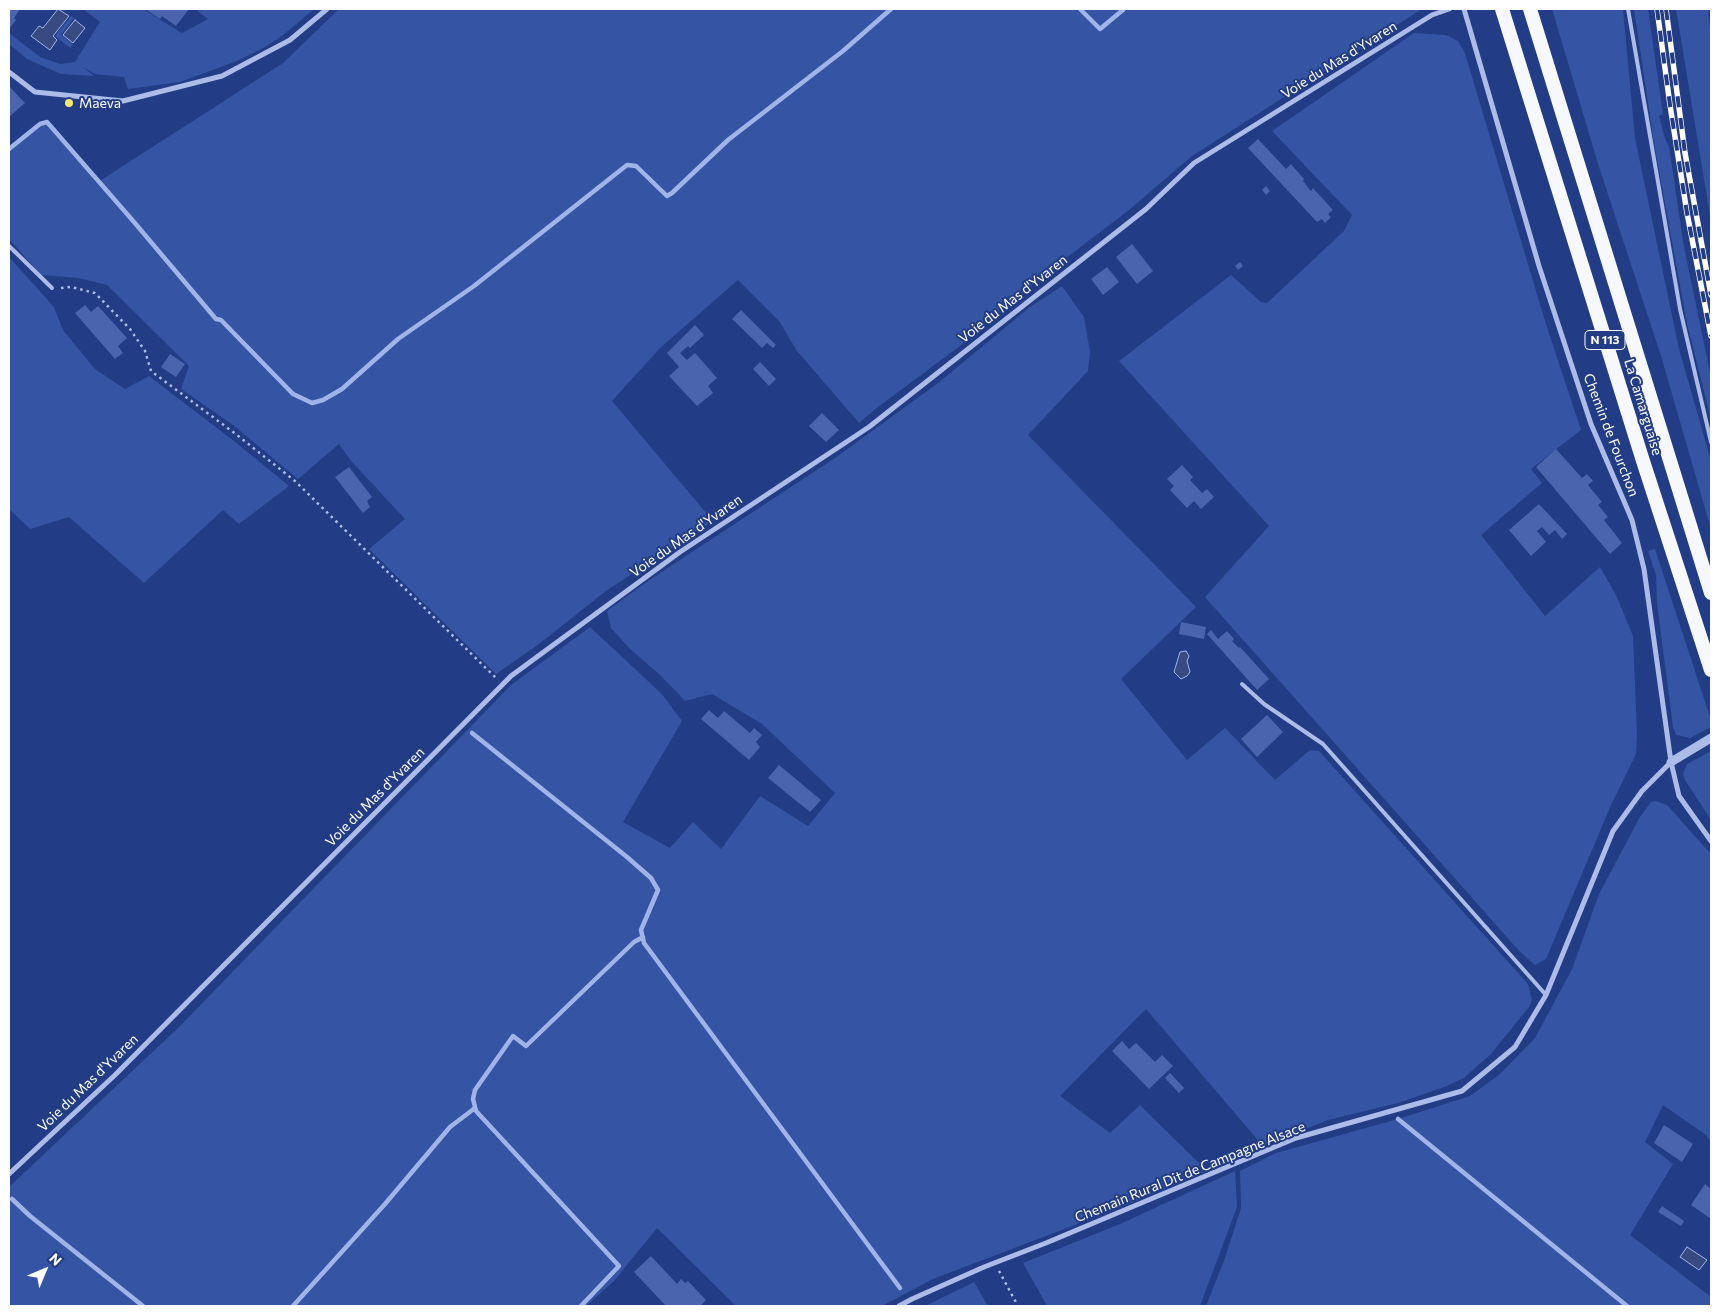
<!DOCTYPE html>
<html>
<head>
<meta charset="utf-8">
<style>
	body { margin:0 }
	#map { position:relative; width:1720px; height:1315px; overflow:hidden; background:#223c86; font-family:Commissioner,sans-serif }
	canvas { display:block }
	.frame { position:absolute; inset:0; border:10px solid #fff; pointer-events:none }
	.north { position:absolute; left:20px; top:1245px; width:50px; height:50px; -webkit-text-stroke:4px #223c86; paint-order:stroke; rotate:45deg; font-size:14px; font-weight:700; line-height:20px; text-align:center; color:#fff }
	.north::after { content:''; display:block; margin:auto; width:18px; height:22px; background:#fff; clip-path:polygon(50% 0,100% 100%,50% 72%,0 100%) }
</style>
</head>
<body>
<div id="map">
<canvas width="1720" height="1315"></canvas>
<div class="frame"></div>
<div class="north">N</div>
</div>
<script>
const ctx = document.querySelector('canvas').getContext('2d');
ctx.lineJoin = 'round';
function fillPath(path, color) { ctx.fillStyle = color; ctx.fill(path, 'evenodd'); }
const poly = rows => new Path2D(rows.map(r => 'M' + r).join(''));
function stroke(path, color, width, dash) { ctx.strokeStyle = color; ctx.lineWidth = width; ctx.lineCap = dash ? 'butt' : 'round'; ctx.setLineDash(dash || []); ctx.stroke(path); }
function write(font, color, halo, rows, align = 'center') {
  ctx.font = font + ' Commissioner,sans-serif'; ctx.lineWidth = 4; ctx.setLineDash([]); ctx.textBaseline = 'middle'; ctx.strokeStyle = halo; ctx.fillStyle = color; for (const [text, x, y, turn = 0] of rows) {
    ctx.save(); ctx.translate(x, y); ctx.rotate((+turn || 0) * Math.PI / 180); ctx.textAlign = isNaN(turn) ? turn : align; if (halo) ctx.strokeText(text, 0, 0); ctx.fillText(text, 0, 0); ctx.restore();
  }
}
const green = poly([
	[83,9,143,9,182,33,208,19,195,9,314,9,282,36,265,47,237,61,180,82,128,89,124,77,95,74,83,67,94,76,61,74,27,59,9,44,9,33,40,57,60,64,75,62,100,22],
	[339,9,1422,9,1192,156,1129,210,1044,275,964,343,878,407,859,423,797,351,779,321,738,280,660,348,612,401,713,521,606,591,539,644,496,674,369,549,405,519,352,462,339,444,298,479,233,425,181,389,189,366,107,285,79,278,41,275,9,239,9,150,43,121,98,182,283,63],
	[1552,9,1623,9,1635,138,1679,349,1711,461,1711,529,1661,356,1599,167],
	[1634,9,1648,9,1663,114,1659,116,1665,139,1669,146,1684,247,1711,377,1711,419,1687,324,1654,143],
	[1676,9,1708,9,1711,37,1711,222],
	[71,16,74,18,61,35,73,44,70,48,55,36],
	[1414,33,1446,35,1458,41,1465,53,1545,321,1581,430,1531,469,1542,483,1481,535,1545,616,1600,567,1617,597,1633,636,1637,734,1636,754,1611,805,1546,959,1535,965,1520,952,1205,597,1269,526,1119,361,1231,275,1261,302,1267,303,1344,231,1352,215,1272,131],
	[9,257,54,307,63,330,95,369,125,389,149,376,234,441,289,486,239,524,223,510,144,583,69,517,30,529,9,509],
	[1062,286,1084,317,1090,352,1088,371,1028,435,1196,607,1121,679,1187,760,1225,728,1275,780,1310,750,1319,751,1528,984,1532,1000,1529,1007,1491,1054,1464,1078,1447,1086,1398,1103,1328,1120,1263,1146,1146,1009,1060,1096,1110,1133,1140,1105,1207,1171,1114,1210,933,1279,882,1306,736,1306,657,1228,614,1281,586,1306,9,1306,9,1187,180,1026,511,685,590,627,662,694,682,721,623,822,670,848,693,822,721,849,760,796,808,826,835,793,762,724,712,694,685,701,661,676,628,647,611,628,607,611,648,581,835,458,938,383,1030,307],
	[1655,549,1711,720,1711,727,1690,738,1676,735,1673,727,1657,603,1656,575,1648,551],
	[1711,751,1711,820,1685,780,1683,774,1687,764],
	[1656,801,1667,805,1711,854,1711,1142,1706,1135,1663,1105,1645,1142,1673,1164,1630,1235,1711,1297,1711,1306,1206,1306,1225,1258,1241,1208,1240,1171,1276,1153,1398,1119,1470,1096,1500,1074,1535,1038,1572,969,1599,894,1640,817,1651,802],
	[1235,1171,1237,1207,1200,1306,1047,1306,1023,1263,1120,1224],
	[974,1282,988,1306,925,1306]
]);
const water = poly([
	[58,9,69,16,53,36,57,40,50,50,31,36,39,26,43,28,58,9],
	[75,20,85,28,73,43,63,35,75,20],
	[1186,651,1189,656,1187,661,1190,672,1187,676,1181,679,1174,672,1180,652,1186,651],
	[1687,1247,1707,1260,1699,1270,1680,1257,1687,1247]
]);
const stream = poly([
	[1080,9,1100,29,1124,9],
	[9,149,40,124,47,122,134,222,216,319,221,320,293,394,312,403,323,400,342,389,398,339,474,286,627,165,636,166,667,196,672,193,728,140,843,51,891,9],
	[472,733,627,857,651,878,658,890,641,930,644,943,900,1288],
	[1398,1119,1627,1306],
	[12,1199,30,1216,143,1306],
	[293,1306,385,1204,450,1127,475,1108],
	[581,1306,619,1266,476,1111,473,1099,475,1090,513,1036,526,1046,634,942,643,937]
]);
const building = poly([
	[9,9,20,9,14,18,16,20,9,29],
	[145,9,189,9,176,26,162,16,160,19],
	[9,86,25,103,9,117],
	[1258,139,1286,169,1291,164,1304,179,1303,181,1311,191,1313,188,1333,210,1328,214,1331,217,1325,223,1322,219,1317,222,1248,148],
	[1266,186,1270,191,1266,195,1262,190],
	[1132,244,1153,271,1137,284,1116,257],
	[1240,262,1243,266,1238,270,1235,266],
	[1107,267,1119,282,1103,295,1091,279],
	[85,305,91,312,98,306,127,338,118,346,123,353,115,359,75,313],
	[741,310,776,345,773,348,767,343,762,348,732,319],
	[695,325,704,335,690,348,688,346,680,353,687,360,695,353,717,378,708,386,713,393,697,406,669,376,679,367,667,353],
	[170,354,185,364,176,377,161,367],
	[760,362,776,379,769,386,753,369],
	[822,413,839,430,826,442,809,426],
	[1556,449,1582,478,1587,474,1593,481,1588,485,1602,502,1598,505,1608,517,1604,520,1622,543,1610,554,1536,467],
	[1182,465,1193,477,1190,480,1202,493,1207,489,1214,497,1201,509,1194,501,1187,508,1170,490,1174,486,1167,479],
	[349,467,372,497,367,501,370,507,363,513,335,477],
	[1539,504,1567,534,1562,539,1555,530,1549,535,1542,527,1537,531,1546,542,1531,556,1509,530],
	[1181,622,1206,627,1204,639,1179,634],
	[1211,630,1218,639,1227,631,1234,639,1232,641,1239,648,1240,647,1269,679,1257,690,1207,634],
	[709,710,718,718,724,711,750,733,754,728,762,735,756,742,760,747,749,760,701,719],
	[1267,715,1283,732,1257,757,1241,739],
	[779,765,821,800,810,812,768,778],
	[1122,1041,1129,1049,1136,1043,1155,1062,1162,1055,1173,1066,1149,1089,1112,1051],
	[1170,1073,1184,1088,1179,1093,1165,1078],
	[1664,1125,1693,1144,1682,1162,1654,1143],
	[1705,1184,1711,1189,1711,1219,1691,1205],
	[1662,1206,1684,1221,1681,1226,1658,1212],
	[651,1256,677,1284,681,1279,685,1283,688,1281,706,1300,700,1306,666,1306,634,1272]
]);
const path = poly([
	[61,288,71,287,95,293,130,329,145,351,151,371,237,435,295,481,497,679],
	[999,1271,1018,1306]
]);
const service = poly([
	[1628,9,1680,309,1711,442],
	[9,246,52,288],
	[1242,684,1264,704,1323,744,1546,995]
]);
const minor = poly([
	[1464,9,1539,266,1591,424,1632,520,1644,569,1671,762,1679,796,1711,841],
	[9,72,35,92,123,101,222,76,290,40,327,9],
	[9,1174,115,1075,511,676,680,552,869,427,1146,209,1194,163,1432,15,1449,9],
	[899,1306,912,1299,984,1267,1046,1243,1296,1138,1462,1091,1515,1047,1546,995,1613,831,1642,791,1671,762]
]);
const tertiary = poly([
	[1671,762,1711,738]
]);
const trunk = poly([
	[1502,9,1643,461,1711,670],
	[1530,9,1711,593]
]);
const rail = poly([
	[1657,9,1670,105,1687,213,1711,336],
	[1666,9,1685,153,1711,295]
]);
const markers = [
	[69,103,5,"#f6e66d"]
];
const shields = [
	[1605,340,40]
];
const shieldNames = [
	["N 113",1605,340]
];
const streetNames = [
	["Voie du Mas d'Yvaren",1339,60,-32],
	["Voie du Mas d'Yvaren",1013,299,-38],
	["La Camarguaise",1643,407,73],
	["Chemin de Fourchon",1611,435,69],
	["Voie du Mas d'Yvaren",686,536,-35],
	["Voie du Mas d'Yvaren",375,797,-45],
	["Voie du Mas d'Yvaren",88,1083,-44],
	["Chemain Rural Dit de Campagne Alsace",1190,1172,-22]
];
const poiNames = [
	["Maeva",79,103]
];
fillPath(green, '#3554a3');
fillPath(water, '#374a81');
stroke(water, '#9fb5ea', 1);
stroke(stream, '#9fb5ea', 4.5);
fillPath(building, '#4a65ae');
stroke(path, '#abbce9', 2.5, [2.5, 4]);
stroke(service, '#abbce9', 4);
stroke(minor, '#abbce9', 5);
stroke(tertiary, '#abbce9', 9);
stroke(trunk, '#f7f8fe', 14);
stroke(rail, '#fff', 5.5);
stroke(rail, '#223c86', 4, [11]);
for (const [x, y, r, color] of markers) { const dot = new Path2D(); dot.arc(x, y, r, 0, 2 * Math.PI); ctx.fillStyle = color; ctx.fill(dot); stroke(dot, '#223c86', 2); }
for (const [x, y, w] of shields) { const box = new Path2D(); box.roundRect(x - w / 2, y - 9.5, w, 19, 4); ctx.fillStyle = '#223c86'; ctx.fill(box); stroke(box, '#fff', 1); }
write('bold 12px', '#fff', null, shieldNames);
write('14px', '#fff', '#223c86', streetNames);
write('14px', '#fff', '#223c86', poiNames, 'left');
</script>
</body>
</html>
